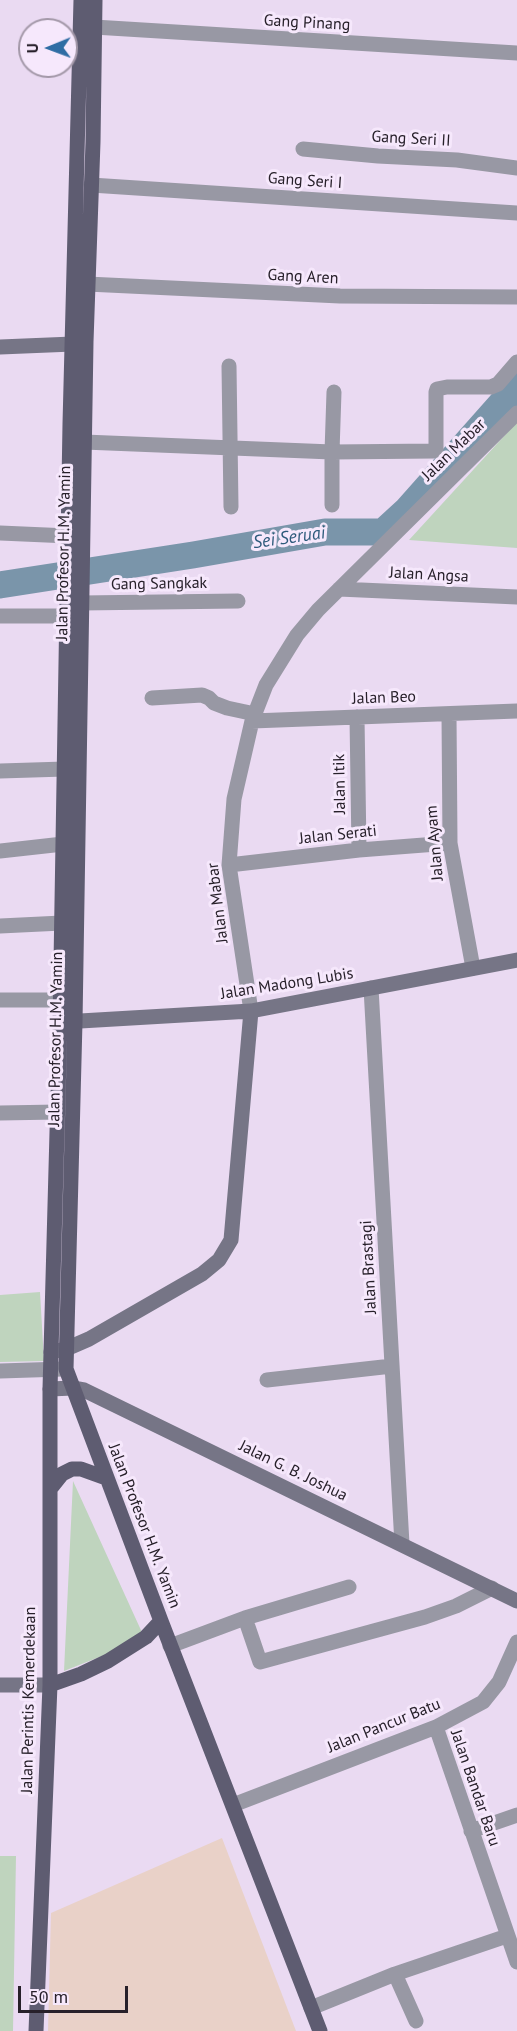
<!DOCTYPE html>
<html>
<head>
<meta charset="utf-8">
<style>
	body { margin:0 }
	#map { position:relative; width:517px; height:2031px; overflow:hidden; background:#eadaf2; font-family:"PT Sans",sans-serif }
	canvas { display:block }
	.north { position:absolute; left:18px; top:18px; width:60px; height:60px; box-sizing:border-box; background:#f6e8fc; border:2px solid #a398a8; border-radius:50%; rotate:269deg; font-size:16px; font-weight:700; line-height:24px; text-align:center; color:#27202a }
	.north::after { content:''; display:block; margin:auto; width:21px; height:27px; background:#2f6da4; clip-path:polygon(50% 0,100% 100%,50% 72%,0 100%) }
	.scale { position:absolute; left:18px; top:1986px; width:110px; height:27px; box-sizing:border-box; border:3px solid #27202a; border-top:0; padding-left:8px; font-size:18px; line-height:21px; white-space:nowrap; color:#27202a; -webkit-text-stroke:4px #f6e8fc; paint-order:stroke }
</style>
</head>
<body>
<div id="map">
<canvas width="517" height="2031"></canvas>
<div class="north">U</div>
<div class="scale">50 m</div>
</div>
<script>
const ctx = document.querySelector('canvas').getContext('2d');
ctx.lineJoin = 'round';
function fillPath(path, color) { ctx.fillStyle = color; ctx.fill(path, 'evenodd'); }
const poly = rows => new Path2D(rows.map(r => 'M' + r).join(''));
function stroke(path, color, width, dash) { ctx.strokeStyle = color; ctx.lineWidth = width; ctx.lineCap = dash ? 'butt' : 'round'; ctx.setLineDash(dash || []); ctx.stroke(path); }
function write(font, color, halo, rows, align = 'center') {
  ctx.font = font + ' "PT Sans",sans-serif'; ctx.lineWidth = 6; ctx.setLineDash([]); ctx.textBaseline = 'middle'; ctx.strokeStyle = halo; ctx.fillStyle = color; for (const [text, x, y, turn = 0] of rows) {
    ctx.save(); ctx.translate(x, y); ctx.rotate((+turn || 0) * Math.PI / 180); ctx.textAlign = isNaN(turn) ? turn : align; if (halo) ctx.strokeText(text, 0, 0); ctx.fillText(text, 0, 0); ctx.restore();
  }
}
const medical = poly([
	[222,1838,296,2031,48,2031,51,1913]
]);
const green = poly([
	[517,422,517,548,409,540],
	[40,1292,44,1361,0,1362,0,1295],
	[73,1481,145,1639,64,1671],
	[0,1856,16,1856,13,2031,0,2031]
]);
const river = poly([
	[0,585,193,555,325,532,383,532,407,510,517,386]
]);
const street = poly([
	[94,27,517,53],
	[303,149,378,156,457,160,517,168],
	[91,185,517,213],
	[87,284,340,296,517,297],
	[229,366,231,507],
	[84,442,332,452,434,451,436,450,436,392,437,389,447,387,491,387,498,384,517,362],
	[332,505,332,452,334,392],
	[0,533,69,536],
	[339,589,517,597],
	[81,603,238,601],
	[0,616,68,616],
	[152,698,202,695,209,698,214,703,227,708,255,714],
	[449,715,450,843,473,968],
	[357,717,359,850],
	[252,721,517,711],
	[0,771,65,769],
	[0,851,63,844],
	[229,865,359,850,450,843],
	[0,926,62,923],
	[371,988,402,1544],
	[0,1000,72,1000],
	[251,1011,229,865,234,799,252,721,266,685,297,635,318,610,517,413],
	[0,1113,58,1112],
	[0,1371,63,1369],
	[267,1380,392,1366],
	[245,1618,260,1662,425,1617,456,1606,492,1588],
	[170,1646,245,1618,349,1587],
	[436,1727,517,1962],
	[233,1805,436,1727,483,1702,499,1682,517,1642],
	[471,1831,517,1815],
	[395,1974,416,2021],
	[311,2008,395,1974,507,1936]
]);
const secondary = poly([
	[0,347,73,344],
	[63,1022,251,1011,517,960],
	[51,1352,66,1349,89,1339,202,1274,219,1260,231,1240,251,1011],
	[50,1389,73,1388,84,1390,517,1601],
	[0,1685,50,1685]
]);
const primary = poly([
	[95,0,93,142,86,342,75,1022,66,1369,161,1621,320,2031],
	[50,1489,62,1474,72,1469,81,1469,106,1478],
	[50,1685,81,1674,108,1661,146,1637,161,1621],
	[36,2031,50,1685,50,1389,60,1022,70,424,81,0]
]);
const streetNames = [
	["Gang Pinang",307,23,3],
	["Gang Seri II",411,139,3],
	["Gang Seri I",305,181,4],
	["Gang Aren",303,277,3],
	["Jalan Mabar",454,450,-44],
	["Jalan Profesor H.M. Yamin",64,553,-89],
	["Jalan Angsa",429,575,3],
	["Gang Sangkak",159,584,-1],
	["Jalan Beo",384,698,-2],
	["Jalan Itik",340,784,-91],
	["Jalan Serati",338,835,-6],
	["Jalan Ayam",435,843,-95],
	["Jalan Mabar",218,903,-97],
	["Jalan Madong Lubis",287,984,-9],
	["Jalan Profesor H.M. Yamin",56,1039,-89],
	["Jalan Brastagi",369,1267,-93],
	["Jalan G. B. Joshua",293,1471,26],
	["Jalan Profesor H.M. Yamin",144,1526,69],
	["Jalan Perintis Kemerdekaan",29,1700,-89],
	["Jalan Pancur Batu",384,1726,-22],
	["Jalan Bandar Baru",475,1788,71]
];
const waterNames = [
	["Sei Seruai",289,538,-8]
];
fillPath(medical, '#e9d1c8');
fillPath(green, '#bfd4be');
stroke(river, '#7a95aa', 27);
stroke(street, '#9898a4', 15);
stroke(secondary, '#767586', 15);
stroke(primary, '#5e5c71', 15);
write('16px', '#27202a', '#f6e8fc', streetNames);
write('italic 18px', '#2d5a7b', '#f6e8fc', waterNames);
</script>
</body>
</html>
